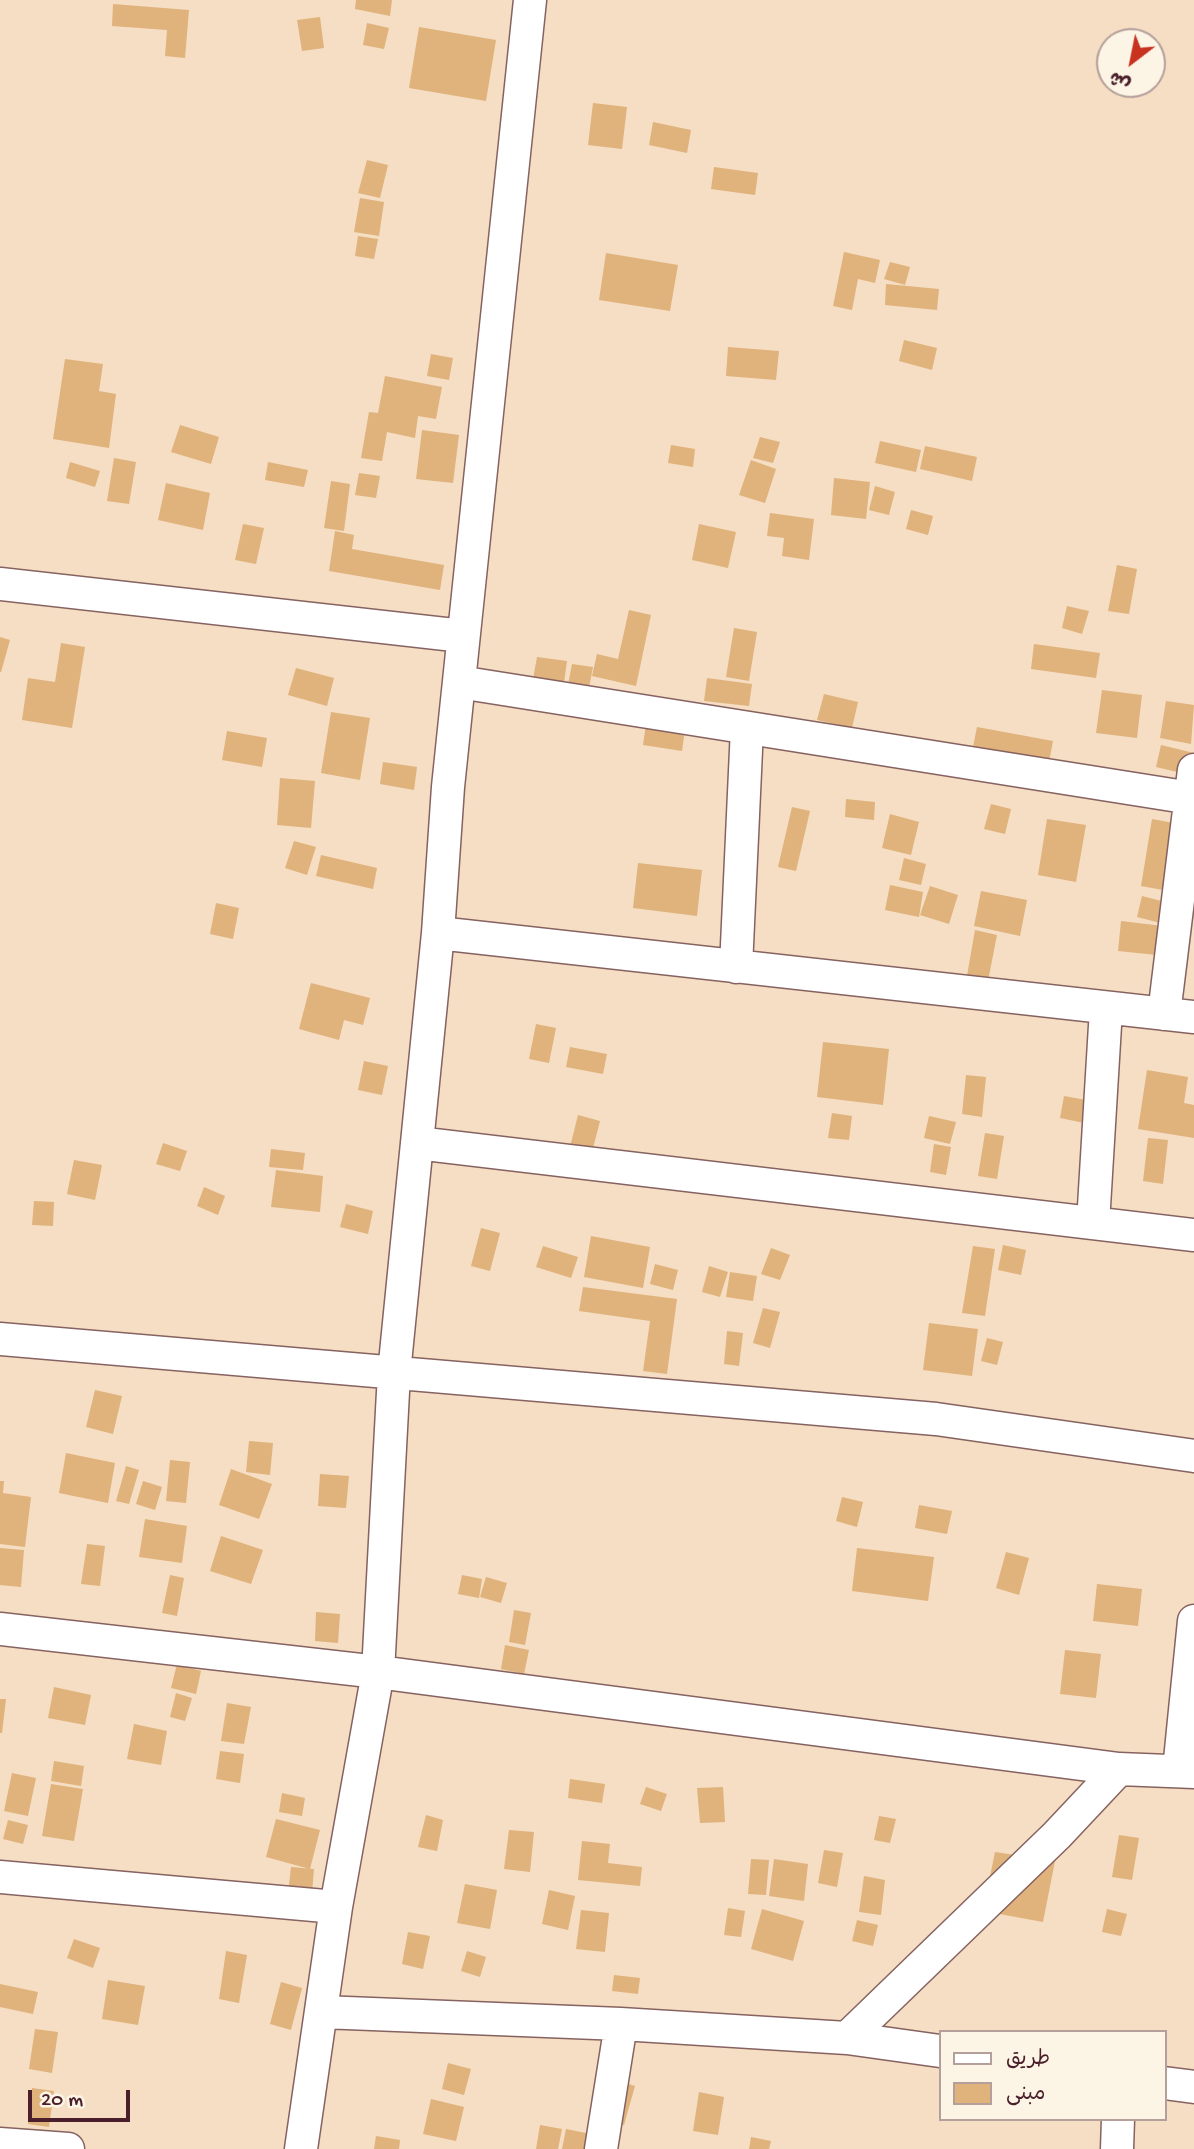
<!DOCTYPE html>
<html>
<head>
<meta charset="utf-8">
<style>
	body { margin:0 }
	#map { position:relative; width:1194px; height:2149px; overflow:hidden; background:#f5dec3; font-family:"Gochi Hand","Playpen Sans Arabic",sans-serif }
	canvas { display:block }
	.legend { position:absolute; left:939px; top:2030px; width:228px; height:91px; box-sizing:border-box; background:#fcf5e5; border:2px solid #b59f9b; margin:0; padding:9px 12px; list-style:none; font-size:21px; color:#4a1f2b }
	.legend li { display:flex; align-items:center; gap:14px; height:35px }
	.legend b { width:35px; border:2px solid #b59f9b }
	.north { position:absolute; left:1096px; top:28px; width:70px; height:70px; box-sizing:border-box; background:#fcf5e5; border:2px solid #b59f9b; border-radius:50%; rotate:212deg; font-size:19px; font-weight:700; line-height:28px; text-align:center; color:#4a1f2b }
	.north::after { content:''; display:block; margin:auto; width:24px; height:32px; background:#c8321e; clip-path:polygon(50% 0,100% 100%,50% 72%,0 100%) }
	.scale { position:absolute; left:28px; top:2090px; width:102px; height:32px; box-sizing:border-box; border:4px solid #4a1f2b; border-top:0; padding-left:9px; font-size:21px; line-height:24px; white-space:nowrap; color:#4a1f2b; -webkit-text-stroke:5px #fcf5e5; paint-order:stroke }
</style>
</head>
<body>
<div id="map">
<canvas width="1194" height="2149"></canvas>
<ul class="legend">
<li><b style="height:9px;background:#fff"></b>طريق</li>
<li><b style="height:19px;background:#e0b27c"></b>مبنى</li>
</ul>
<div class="north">ش</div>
<div class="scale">20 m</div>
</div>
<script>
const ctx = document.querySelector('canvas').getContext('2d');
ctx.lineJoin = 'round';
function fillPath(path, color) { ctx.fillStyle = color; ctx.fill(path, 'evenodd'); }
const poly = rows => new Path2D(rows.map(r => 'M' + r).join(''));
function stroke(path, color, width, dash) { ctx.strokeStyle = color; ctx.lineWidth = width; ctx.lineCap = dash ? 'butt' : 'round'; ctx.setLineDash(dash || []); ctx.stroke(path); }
const building = poly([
	[356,0,392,0,390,16,355,9],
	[113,4,189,10,185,58,165,56,167,30,112,26],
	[320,17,324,48,302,51,297,20],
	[367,23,389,28,384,49,363,45],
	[419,27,496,40,486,101,409,88],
	[593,103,627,107,622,149,588,145],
	[653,122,691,130,687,153,649,145],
	[367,160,388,165,380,198,358,193],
	[714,167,758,173,755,195,711,189],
	[360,198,384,202,379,236,354,232],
	[358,236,378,239,374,259,355,256],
	[844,252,880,260,875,283,858,279,852,310,833,306],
	[606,253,678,265,670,311,599,300],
	[890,262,910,267,905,285,884,279],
	[886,284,939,289,937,310,885,305],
	[904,340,937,348,932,370,899,361],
	[728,347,779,351,776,380,726,376],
	[431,354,453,358,449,380,427,376],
	[65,359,103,364,99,391,116,394,109,448,53,439],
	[385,376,442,387,436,419,418,416,415,438,387,432,382,461,361,458,369,412,378,413],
	[180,425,219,437,211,464,171,452],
	[422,430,459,435,453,483,416,479],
	[760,437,780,442,773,463,753,458],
	[880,441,921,450,916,472,875,463],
	[671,445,695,449,693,467,668,463],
	[925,446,977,457,972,481,920,469],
	[114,458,136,462,129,504,107,501],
	[751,460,776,469,765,503,739,495],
	[70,462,100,471,95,487,66,478],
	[268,462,308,470,304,487,265,480],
	[359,473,380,476,376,498,355,495],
	[834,478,870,482,866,519,831,515],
	[331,481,350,484,344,531,324,528],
	[166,483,210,493,203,530,158,520],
	[875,486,895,492,889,515,869,510],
	[911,510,933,516,928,535,906,529],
	[770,513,814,519,809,560,782,556,784,538,767,536],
	[243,524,264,528,256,564,235,560],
	[699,524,736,532,728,568,692,560],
	[335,531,354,535,352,549,444,565,440,590,329,571],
	[1117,565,1137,569,1129,614,1108,611],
	[1067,606,1089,611,1082,634,1062,628],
	[629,610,651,615,636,686,592,676,597,654,618,659],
	[734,628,757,632,749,681,726,677],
	[0,637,10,640,1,672,0,672],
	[61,643,85,647,72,728,22,720,28,678,55,682],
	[1034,644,1100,653,1096,678,1031,669],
	[537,657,567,661,564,683,533,679],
	[572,664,593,667,589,688,568,685],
	[296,668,334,678,327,706,288,695],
	[707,678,752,684,749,706,704,701],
	[1102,690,1142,695,1137,738,1096,733],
	[824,694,858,702,852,728,817,720],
	[1166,701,1194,705,1191,744,1160,738],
	[649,703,688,708,682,751,643,745],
	[331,712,370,718,360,780,321,773],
	[977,727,1053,741,1049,762,973,747],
	[227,731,267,738,262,767,222,760],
	[1161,745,1194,753,1194,776,1156,767],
	[383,762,417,767,414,790,380,784],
	[280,778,315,781,311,828,277,825],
	[846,799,875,802,874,820,845,817],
	[991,804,1011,809,1005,834,984,829],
	[792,807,810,811,796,871,778,867],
	[890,814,919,822,911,855,882,848],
	[1047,819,1086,825,1076,882,1038,875],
	[1152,819,1190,826,1179,893,1141,886],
	[294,841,316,847,307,875,285,868],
	[321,855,377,868,373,889,316,876],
	[904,858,926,864,921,885,899,880],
	[638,863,702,870,697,916,633,908],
	[890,885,923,892,919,917,885,910],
	[930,886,958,895,949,924,920,915],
	[981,891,1027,900,1020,936,974,926],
	[1142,896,1177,905,1172,926,1137,917],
	[216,903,239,908,233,939,210,934],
	[1121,921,1171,927,1167,956,1118,951],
	[975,930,997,935,986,991,965,987],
	[311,983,370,998,363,1025,344,1020,339,1040,299,1029],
	[536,1024,556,1028,549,1063,529,1059],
	[823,1042,889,1049,883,1105,817,1097],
	[570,1047,607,1054,603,1074,566,1067],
	[364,1061,388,1066,382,1095,358,1090],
	[1147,1070,1188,1077,1184,1103,1194,1105,1194,1138,1138,1129],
	[966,1075,986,1077,982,1117,962,1114],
	[1064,1096,1103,1103,1099,1126,1060,1118],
	[832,1113,852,1116,849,1140,828,1138],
	[578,1115,600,1121,591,1156,569,1151],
	[929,1116,956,1122,950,1144,924,1138],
	[985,1133,1004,1136,997,1179,978,1176],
	[1148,1138,1168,1140,1163,1184,1143,1181],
	[163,1143,187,1151,180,1171,156,1164],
	[934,1144,951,1147,946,1175,930,1172],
	[271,1149,305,1153,303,1170,269,1167],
	[74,1160,102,1165,95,1200,67,1194],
	[276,1170,323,1176,320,1212,271,1207],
	[204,1187,225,1196,218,1215,197,1206],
	[34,1201,54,1202,53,1226,32,1225],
	[346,1204,373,1211,368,1234,340,1227],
	[481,1228,500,1233,490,1271,471,1266],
	[591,1236,650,1247,643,1288,584,1277],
	[1003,1245,1026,1250,1021,1275,998,1270],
	[543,1246,578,1257,571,1278,536,1267],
	[973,1246,995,1249,985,1316,962,1313],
	[771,1248,790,1255,780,1280,761,1274],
	[655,1264,678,1270,673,1290,650,1284],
	[709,1266,728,1272,720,1297,702,1292],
	[730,1272,757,1276,753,1301,726,1297],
	[583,1287,677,1299,667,1374,643,1371,650,1321,579,1311],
	[763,1308,780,1312,770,1348,753,1343],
	[929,1323,978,1329,972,1376,923,1370],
	[727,1331,743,1333,739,1366,724,1364],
	[987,1338,1003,1342,997,1365,981,1361],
	[95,1390,122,1396,113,1434,86,1427],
	[249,1441,273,1443,270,1475,246,1472],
	[66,1453,115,1463,108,1503,59,1493],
	[170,1460,190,1462,186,1503,166,1501],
	[126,1466,139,1470,129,1504,116,1501],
	[231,1469,272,1484,259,1519,219,1505],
	[320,1474,349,1476,346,1508,318,1506],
	[0,1481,4,1481,3,1493,31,1497,25,1547,0,1544],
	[143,1481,162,1487,155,1510,136,1504],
	[842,1497,863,1502,857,1527,836,1521],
	[919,1505,952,1511,947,1534,915,1528],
	[145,1519,187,1526,182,1563,139,1557],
	[221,1536,263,1550,251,1584,210,1571],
	[87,1544,105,1546,100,1586,81,1584],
	[0,1548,24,1550,21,1587,0,1585],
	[857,1548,934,1557,928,1601,852,1591],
	[1006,1552,1029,1558,1019,1595,996,1588],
	[170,1575,184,1578,177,1616,162,1613],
	[462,1575,482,1579,479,1598,458,1594],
	[486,1577,507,1583,501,1603,480,1597],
	[1097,1584,1142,1589,1138,1626,1093,1621],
	[514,1610,531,1613,525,1645,509,1642],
	[316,1612,340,1614,338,1643,315,1641],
	[505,1645,529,1650,524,1674,501,1669],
	[1065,1650,1101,1654,1096,1698,1060,1694],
	[177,1664,201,1671,196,1694,171,1688],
	[54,1687,91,1695,85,1725,48,1718],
	[176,1693,192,1698,185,1721,170,1717],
	[0,1699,6,1699,2,1733,0,1733],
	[227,1703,251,1707,244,1744,221,1741],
	[134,1724,167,1731,161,1765,127,1759],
	[220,1751,244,1754,240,1783,216,1779],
	[54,1761,84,1766,81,1786,51,1781],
	[12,1773,36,1778,28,1816,4,1811],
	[570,1779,605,1784,602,1803,568,1798],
	[51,1784,83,1789,74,1841,42,1836],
	[646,1787,667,1794,661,1811,640,1804],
	[723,1787,725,1822,700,1823,697,1788],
	[282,1793,305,1798,302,1816,279,1812],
	[426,1815,443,1820,437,1851,418,1847],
	[879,1816,896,1819,890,1843,874,1840],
	[276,1819,320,1830,310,1869,266,1857],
	[8,1820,28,1825,23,1844,3,1839],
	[509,1830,534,1832,530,1872,504,1869],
	[1119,1835,1139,1838,1132,1880,1112,1877],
	[582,1841,610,1844,608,1863,642,1867,640,1886,578,1880],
	[824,1850,843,1853,837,1887,818,1883],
	[995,1852,1055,1861,1043,1922,983,1911],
	[751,1859,769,1860,766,1895,748,1894],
	[774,1859,808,1864,804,1901,769,1896],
	[291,1867,314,1869,311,1905,287,1903],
	[864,1876,885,1880,881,1915,859,1912],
	[465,1884,497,1890,490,1929,457,1923],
	[549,1890,575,1896,568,1930,542,1924],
	[728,1908,745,1911,741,1937,724,1935],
	[762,1909,804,1921,793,1961,751,1949],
	[1107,1909,1127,1914,1121,1936,1102,1932],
	[581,1910,609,1913,605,1952,576,1949],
	[857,1920,878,1925,873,1946,852,1941],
	[408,1932,430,1936,423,1969,402,1964],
	[74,1939,100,1948,93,1968,67,1958],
	[226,1951,247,1955,239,2003,219,1999],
	[467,1951,486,1957,480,1977,461,1971],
	[614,1975,640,1978,638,1994,612,1991],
	[108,1980,145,1986,138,2025,102,2019],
	[281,1982,302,1988,291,2030,270,2024],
	[0,1984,38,1992,33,2014,0,2007],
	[35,2029,58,2032,52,2073,29,2069],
	[448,2063,471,2069,464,2095,442,2089],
	[617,2080,635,2086,624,2125,605,2119],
	[32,2088,54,2091,49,2127,28,2124],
	[699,2092,724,2097,718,2135,693,2131],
	[431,2099,464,2107,456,2141,423,2134],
	[540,2125,562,2129,558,2149,536,2149],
	[566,2129,616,2139,614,2149,562,2149],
	[376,2136,400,2140,399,2149,374,2149],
	[751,2137,771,2141,769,2149,749,2149]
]);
const street = poly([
	[0,584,463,636],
	[459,682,1191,798],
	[438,933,1194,1017],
	[736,967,747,728],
	[1164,1014,1194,770],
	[417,1143,1194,1235],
	[1093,1223,1106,1009],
	[0,1339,936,1419,1194,1456],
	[0,1629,378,1672,1119,1769],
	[1179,1770,1194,1621],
	[0,1877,336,1907],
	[322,2012,621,2024,847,2038,1057,1835,1119,1769,1194,1772],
	[847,2038,940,2051],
	[1164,2083,1194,2087],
	[0,2144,68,2149],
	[301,2149,336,1907,378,1672,394,1373,438,933,448,787,530,0],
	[601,2149,621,2024],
	[1117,2149,1118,2119]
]);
fillPath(building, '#e0b27c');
stroke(street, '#866260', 35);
stroke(street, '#fff', 32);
</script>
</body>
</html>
